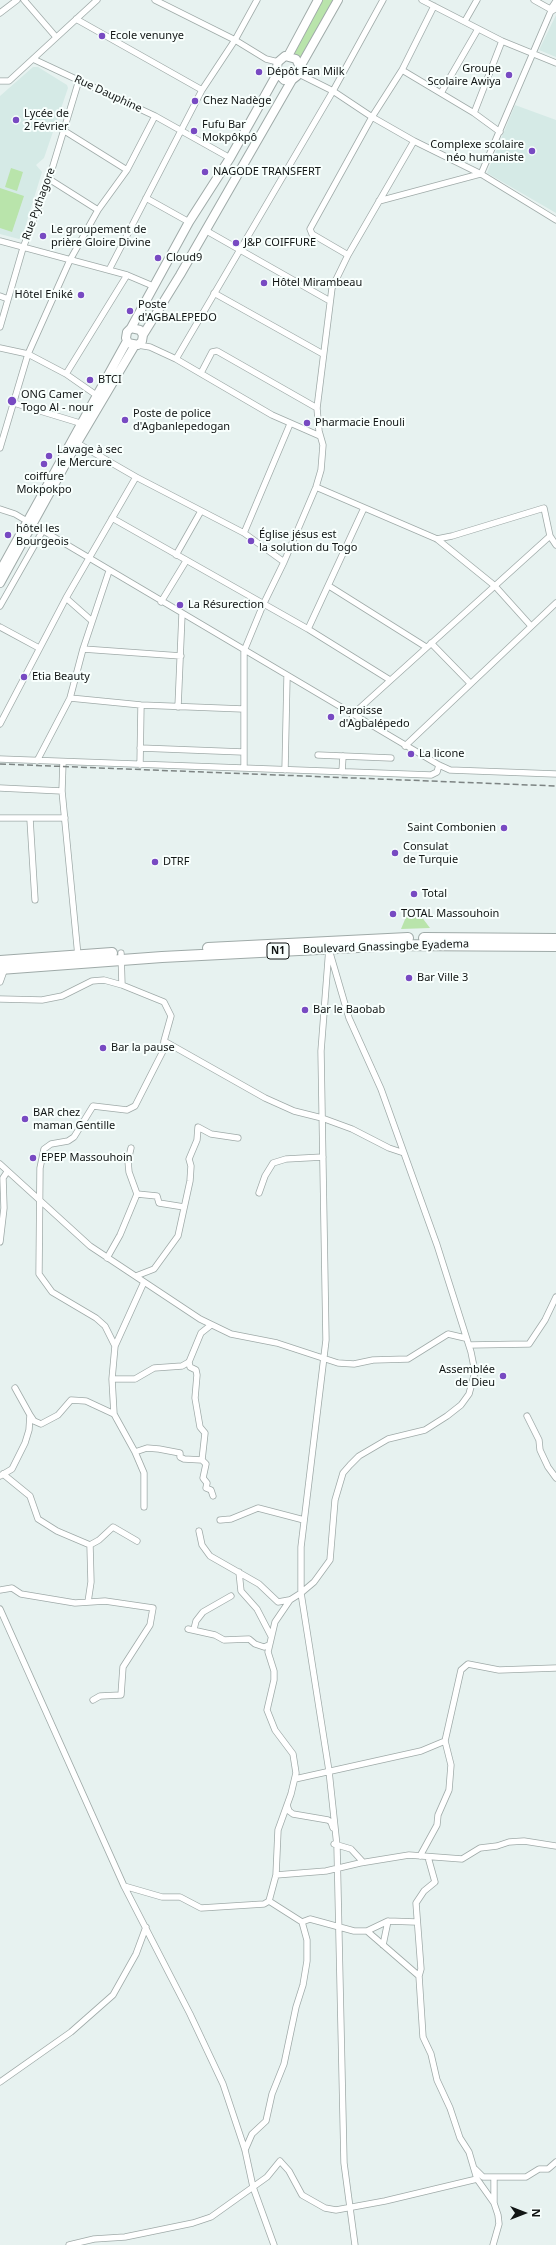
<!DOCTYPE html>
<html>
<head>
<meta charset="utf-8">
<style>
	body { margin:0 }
	#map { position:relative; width:556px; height:2245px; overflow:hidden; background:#e7f2f0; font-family:"Noto Sans",sans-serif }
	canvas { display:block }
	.north { position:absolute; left:504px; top:2193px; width:40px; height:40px; -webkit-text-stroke:3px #f8fffd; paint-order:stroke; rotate:90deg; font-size:11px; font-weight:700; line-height:16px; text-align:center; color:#111514 }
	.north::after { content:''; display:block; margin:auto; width:14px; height:18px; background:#111514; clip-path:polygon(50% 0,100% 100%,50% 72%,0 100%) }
</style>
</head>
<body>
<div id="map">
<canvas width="556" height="2245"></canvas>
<div class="north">N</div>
</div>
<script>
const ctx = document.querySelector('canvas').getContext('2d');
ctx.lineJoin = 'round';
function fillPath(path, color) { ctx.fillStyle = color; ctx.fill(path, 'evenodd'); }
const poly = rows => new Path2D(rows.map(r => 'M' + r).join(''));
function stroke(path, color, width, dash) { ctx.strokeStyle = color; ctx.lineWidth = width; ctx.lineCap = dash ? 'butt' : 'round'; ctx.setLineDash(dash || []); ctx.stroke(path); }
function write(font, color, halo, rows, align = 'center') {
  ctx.font = font + ' "Noto Sans",sans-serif'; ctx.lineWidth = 4; ctx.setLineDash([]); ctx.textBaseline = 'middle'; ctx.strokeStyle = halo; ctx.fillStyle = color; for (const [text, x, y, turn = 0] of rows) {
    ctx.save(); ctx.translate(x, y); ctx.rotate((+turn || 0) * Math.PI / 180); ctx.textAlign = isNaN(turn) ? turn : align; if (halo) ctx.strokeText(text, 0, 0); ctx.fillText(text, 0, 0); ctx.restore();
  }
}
const built = poly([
	[556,15,556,57,539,50],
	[33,67,38,67,67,85,68,88,44,158,36,165,42,172,22,237,19,239,0,234,0,96],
	[515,105,556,120,556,213,487,173]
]);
const green = poly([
	[323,0,333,0,300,61,291,56],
	[11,168,23,172,17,191,5,187],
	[0,188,24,196,12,232,0,228],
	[421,916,430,928,401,929,406,917]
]);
const street = poly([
	[24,0,56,37],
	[155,0,235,40,266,59,278,62],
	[422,0,502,41,556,63],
	[534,0,550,9],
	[552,7,556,1],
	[555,9,552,7,550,9,552,11,556,8],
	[0,13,17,0],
	[76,19,202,90],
	[465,21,477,0],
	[33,59,155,116,230,158],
	[402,70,474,113,500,132],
	[299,74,333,91,372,117,414,141,481,174,556,220],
	[0,81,9,81,97,0],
	[441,93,478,29],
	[474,113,502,41],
	[63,130,127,170],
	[481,174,551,11],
	[49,179,98,210],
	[146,198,189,222],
	[379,201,480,174],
	[205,230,330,301],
	[0,241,127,275,153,286],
	[348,255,312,234,310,229,372,117,402,70,434,6],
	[109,270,202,90,235,40,257,0],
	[214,293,323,354],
	[0,296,8,299],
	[0,327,23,248,49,179,79,80],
	[138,345,150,347,176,359,272,415,320,436],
	[0,348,28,354,66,374,99,397],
	[176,359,333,91,383,0],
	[201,373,212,352,217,351,317,408],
	[66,374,127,275],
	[14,403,83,424],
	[77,443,136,477,244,533,284,562],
	[0,448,28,354,70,260,98,210,127,170,155,116],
	[316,487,437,539,495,586,531,626],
	[0,509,15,514,439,765,450,770,556,774],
	[112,518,308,629,390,680],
	[244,533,290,424],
	[437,539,452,536,544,508,550,536,556,545],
	[176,555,201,511],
	[329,586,426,647],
	[66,598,92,621],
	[161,602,186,561],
	[0,606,42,532],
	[0,627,39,648],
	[308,629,364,508],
	[431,643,470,683],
	[83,649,181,656],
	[70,698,141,705,243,709],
	[178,707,182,614],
	[352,715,550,536],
	[0,724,66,598,136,477],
	[405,746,556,603],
	[140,748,243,752],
	[318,755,391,758],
	[0,759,431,775,437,772,439,765],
	[37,761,70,698,83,649,109,571],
	[63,762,62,791,78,956],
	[140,765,141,705],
	[244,768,244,651,263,605,284,562,316,487,321,470,323,445,319,431,317,408,332,288,348,255,414,141],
	[285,770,287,677],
	[342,772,343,756],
	[0,788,62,791],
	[0,818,65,818],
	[30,819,35,900],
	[329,948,321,1051,326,1340,301,1547,301,1593,329,1771,337,1846,344,2163,355,2245],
	[121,953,122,985,164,1002,171,1016,164,1041,265,1098,294,1111,322,1118,352,1129,389,1148,404,1153],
	[0,982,5,968],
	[0,999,42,1000,62,996,92,981,104,980,122,985],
	[0,1164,90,1246,200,1319,231,1334,277,1343,338,1363,354,1364,373,1360,408,1359,448,1334,465,1338],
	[259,1193,265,1176,273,1163,286,1159,323,1157],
	[137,1194,157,1196,159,1203,184,1207],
	[0,1242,4,1208,3,1178,7,1172],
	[107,1258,120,1235,137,1194,129,1172,128,1161,131,1148],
	[136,1276,154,1269,178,1236,190,1181,191,1166,189,1159,197,1140,198,1127,211,1134,238,1138],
	[469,1345,529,1344,545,1320,556,1297],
	[115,1346,144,1282],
	[189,1362,190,1367,196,1370,197,1375,195,1398,200,1427,205,1433,202,1460,206,1464,203,1478,207,1483,206,1488,211,1490,213,1496],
	[112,1379,135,1379,154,1368,182,1366,189,1362,201,1333,211,1325],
	[30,1415,34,1421,41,1424,58,1415,71,1400,86,1401,114,1414],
	[527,1416,539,1440,540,1450,548,1467,556,1478],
	[135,1452,147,1448,159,1449,180,1453,180,1457,184,1459,202,1460],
	[3,1474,30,1496,38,1519,57,1531,90,1545,99,1540,113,1527,137,1541],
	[0,1476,12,1469,25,1443,29,1430,30,1415,15,1388],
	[144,1507,144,1473,135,1452,114,1414,112,1379,115,1346,105,1326,96,1318,52,1292,39,1274,40,1168,44,1149,51,1144,68,1141,74,1137,93,1106,127,1110,135,1106,163,1051,164,1041],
	[220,1520,231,1519,258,1508,304,1520],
	[199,1531,202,1545,210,1556,259,1584,278,1602,289,1600],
	[239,1572,241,1591,257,1609,271,1636],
	[0,1590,12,1588,21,1594,75,1603,105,1601,153,1608,150,1625,123,1667,121,1695,100,1696,93,1700],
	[88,1602,91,1582,90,1545],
	[0,1609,124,1886,190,2014,223,2084,245,2150,253,2187,274,2245],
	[188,1629,215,1635,224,1640,249,1639,255,1644,264,1647,269,1645],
	[194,1629,196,1621,203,1612,231,1596],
	[295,1779,421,1751,445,1741,461,1670,468,1664,499,1670,556,1668],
	[287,1805,289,1811,293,1814,328,1820,331,1822,333,1828],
	[334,1844,351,1849,363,1862],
	[420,1856,437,1825,438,1815,449,1790,451,1765,445,1741],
	[276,1875,326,1871,360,1863,409,1855,462,1859,480,1848,497,1846,509,1842,524,1841,556,1846],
	[124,1886,162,1897,180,1897,201,1908,264,1904,269,1901,276,1875,278,1830,291,1794,296,1773,293,1754,275,1730,267,1710,274,1680,274,1671,268,1652,275,1622,290,1600,301,1593,314,1582,330,1560,335,1500,343,1473,350,1465,359,1456,388,1439,425,1430,447,1416,461,1405,469,1394,475,1372,471,1352,437,1245,381,1089,349,1018,330,953],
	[302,1922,310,1919,354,1931,367,1931,419,1976,423,2037,431,2054,437,2080,450,2108,460,2138,469,2152,477,2179,494,2203,498,2215,499,2224,493,2245],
	[367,1931,388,1921,416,1922],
	[383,1945,388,1921],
	[419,1976,421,1969,416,1903,424,1891,435,1882,428,1857],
	[0,2082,71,2032,113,1995,136,1954,146,1927],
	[245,2150,252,2134,266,2121,272,2094,284,2064,296,2007,303,1985,307,1961,307,1940,302,1922,269,1901],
	[475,2169,483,2177,526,2177,539,2169,548,2169,556,2162],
	[494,2203,494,2177],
	[69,2245,94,2239,125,2237,193,2223,211,2217,267,2177,280,2161,289,2171,302,2195,325,2208,336,2210,385,2201,477,2179]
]);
const primary = poly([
	[288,56,318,0],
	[300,67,296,59,285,56,278,62,276,71,284,80,292,80,297,76,300,67,338,0],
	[131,328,140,330,143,335,142,341,138,345,128,343,126,338,127,332,131,328,189,222,230,158,277,74],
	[143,335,180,275,292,80],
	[0,571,127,341],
	[0,583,77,443,135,345]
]);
const highway = poly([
	[424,938,556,939],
	[208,948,408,938],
	[0,961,112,953],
	[0,969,162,957,397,945,556,946]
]);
const rail = poly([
	[0,764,556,786]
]);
const markers = [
	[102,36,4,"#784ac2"],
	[259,72,4,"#784ac2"],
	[509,75,4,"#784ac2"],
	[195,101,4,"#784ac2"],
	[16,120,4,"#784ac2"],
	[194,131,4,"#784ac2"],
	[532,151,4,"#784ac2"],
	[205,172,4,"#784ac2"],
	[43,236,4,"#784ac2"],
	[236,243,4,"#784ac2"],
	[158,258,4,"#784ac2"],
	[264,283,4,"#784ac2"],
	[81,295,4,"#784ac2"],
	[130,311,4,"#784ac2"],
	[90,380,4,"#784ac2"],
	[12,401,5,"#784ac2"],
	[125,420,4,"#784ac2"],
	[307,423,4,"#784ac2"],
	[49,456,4,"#784ac2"],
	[44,464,4,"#784ac2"],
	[8,535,4,"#784ac2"],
	[251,541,4,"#784ac2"],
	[180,605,4,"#784ac2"],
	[24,677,4,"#784ac2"],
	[331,717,4,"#784ac2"],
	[411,754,4,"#784ac2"],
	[504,828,4,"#784ac2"],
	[395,853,4,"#784ac2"],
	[155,862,4,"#784ac2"],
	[414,894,4,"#784ac2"],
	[393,914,4,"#784ac2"],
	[409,978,4,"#784ac2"],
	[305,1010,4,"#784ac2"],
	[103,1048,4,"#784ac2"],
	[25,1119,4,"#784ac2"],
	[33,1158,4,"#784ac2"],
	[503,1376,4,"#784ac2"]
];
const shields = [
	[278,951,22]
];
const shieldNames = [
	["N1",278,951]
];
const poiNames = [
	["Ecole venunye",110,36],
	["Groupe",501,69,"right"],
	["Scolaire Awiya",501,82,"right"],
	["Dépôt Fan Milk",267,72],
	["Chez Nadège",203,101],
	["Lycée de",24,114],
	["2 Février",24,127],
	["Fufu Bar",202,125],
	["Mokpôkpô",202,138],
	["Complexe scolaire",524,145,"right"],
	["néo humaniste",524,158,"right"],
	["NAGODE TRANSFERT",213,172],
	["Le groupement de",51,230],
	["prière Gloire Divine",51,243],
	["J&P COIFFURE",244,243],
	["Cloud9",166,258],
	["Hôtel Mirambeau",272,283],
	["Hôtel Eniké",73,295,"right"],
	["Poste",138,305],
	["d'AGBALEPEDO",138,318],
	["BTCI",98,380],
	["ONG Camer",21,395],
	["Togo Al - nour",21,408],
	["Poste de police",133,414],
	["d'Agbanlepedogan",133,427],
	["Pharmacie Enouli",315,423],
	["Lavage à sec",57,450],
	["le Mercure",57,463],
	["coiffure",44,477,"center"],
	["Mokpokpo",44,490,"center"],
	["hôtel les",16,529],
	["Bourgeois",16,542],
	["Église jésus est",259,535],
	["la solution du Togo",259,548],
	["La Résurection",188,605],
	["Etia Beauty",32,677],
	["Paroisse",339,711],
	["d'Agbalépedo",339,724],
	["La licone",419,754],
	["Saint Combonien",496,828,"right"],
	["Consulat",403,847],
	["de Turquie",403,860],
	["DTRF",163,862],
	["Total",422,894],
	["TOTAL Massouhoin",401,914],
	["Bar Ville 3",417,978],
	["Bar le Baobab",313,1010],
	["Bar la pause",111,1048],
	["BAR chez",33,1113],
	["maman Gentille",33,1126],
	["EPEP Massouhoin",41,1158],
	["Assemblée",495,1370,"right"],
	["de Dieu",495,1383,"right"]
];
const streetNames = [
	["Rue Dauphine",108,94,25],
	["Rue Pythagore",39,204,-70],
	["Boulevard Gnassingbe Eyadema",386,947,-2]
];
fillPath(built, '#d5eae6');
fillPath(green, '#b9e4ab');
stroke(street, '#9faaa8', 7);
stroke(primary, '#9faaa8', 10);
stroke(highway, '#9faaa8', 12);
stroke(street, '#fff', 5.5);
stroke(primary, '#fff', 8);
stroke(highway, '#fff', 10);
stroke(rail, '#7d8483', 1.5, [6, 3]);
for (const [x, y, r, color] of markers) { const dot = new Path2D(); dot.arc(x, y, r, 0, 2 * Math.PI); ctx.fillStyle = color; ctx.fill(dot); stroke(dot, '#f8fffd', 1.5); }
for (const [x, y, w] of shields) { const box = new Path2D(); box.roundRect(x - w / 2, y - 8, w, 16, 3); ctx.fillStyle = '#f8fffd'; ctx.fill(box); stroke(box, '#111514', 1); }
write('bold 10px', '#111514', null, shieldNames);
write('11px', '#111514', '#f8fffd', poiNames, 'left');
write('11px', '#111514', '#f8fffd', streetNames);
</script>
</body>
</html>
